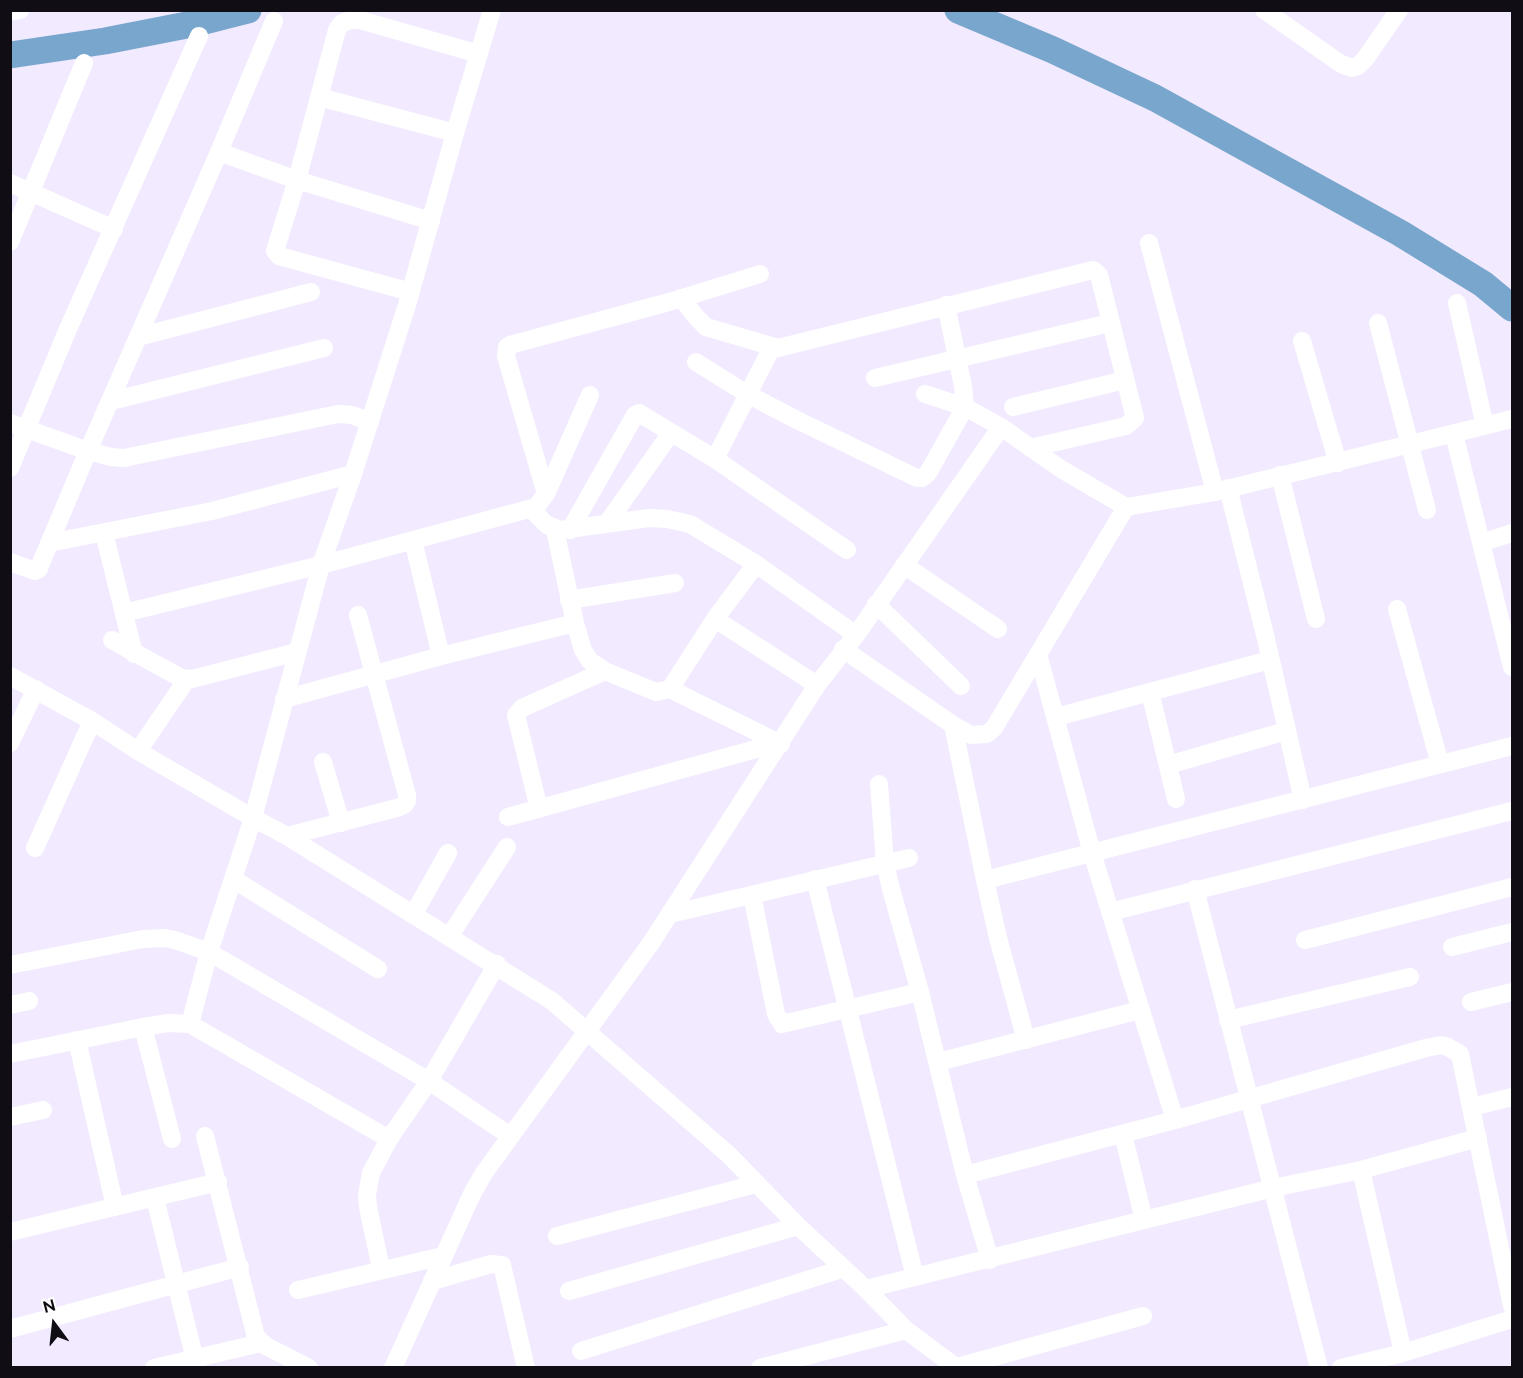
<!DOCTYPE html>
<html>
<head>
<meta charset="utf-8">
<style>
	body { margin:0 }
	#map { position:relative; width:1523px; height:1378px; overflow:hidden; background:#f2eaff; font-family:Raleway,sans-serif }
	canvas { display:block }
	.frame { position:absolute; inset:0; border:12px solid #100d15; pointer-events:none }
	.north { position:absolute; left:24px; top:1294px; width:60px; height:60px; -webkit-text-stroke:4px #fff; paint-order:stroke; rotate:345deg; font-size:16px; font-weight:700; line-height:24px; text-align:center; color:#100d15 }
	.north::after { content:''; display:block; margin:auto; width:21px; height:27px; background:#100d15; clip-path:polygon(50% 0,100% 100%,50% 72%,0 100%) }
</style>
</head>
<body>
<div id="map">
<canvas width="1523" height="1378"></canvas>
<div class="frame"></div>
<div class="north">N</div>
</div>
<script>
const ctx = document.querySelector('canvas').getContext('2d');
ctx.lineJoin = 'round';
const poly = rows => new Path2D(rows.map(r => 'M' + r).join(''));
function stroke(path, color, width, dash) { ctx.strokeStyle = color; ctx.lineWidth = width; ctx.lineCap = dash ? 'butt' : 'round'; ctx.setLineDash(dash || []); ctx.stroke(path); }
const river = poly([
	[958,10,1053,50,1155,98,1400,233,1483,284,1512,308],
	[10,55,105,41,197,23,248,10]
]);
const minor = poly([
	[1264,10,1341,64,1352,68,1358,66,1365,59,1399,10],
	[10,12,20,10],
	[319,97,455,133],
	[219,152,297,180,431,221],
	[10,183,114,229],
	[10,242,84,63],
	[1149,243,1215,492],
	[411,292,279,256,275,251,297,180,337,30,342,23,351,20,360,20,479,54],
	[681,298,697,318,706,327,778,348,1093,270,1099,275,1135,418,1126,426,1030,448],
	[1457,303,1485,426],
	[1378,323,1427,510],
	[138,337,311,292],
	[1302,341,1338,463],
	[696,362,747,394,797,420,917,478,922,478,928,473,965,407,963,386,946,305],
	[875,378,1110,323],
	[925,394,965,407,1001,427,1061,469,1126,507,1215,492,1512,419],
	[111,401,324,348],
	[1013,407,1125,380],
	[10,423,88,451,111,457,124,458,338,414,352,415,370,422],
	[1454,434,1512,667],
	[715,459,772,347],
	[10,468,68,329,199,36],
	[1280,475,1316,619],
	[1228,488,1266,639,1303,800],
	[546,494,506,356,507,347,510,345,669,302,760,274],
	[531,509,547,525,561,530,649,518,667,519,690,524,756,564,856,635],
	[608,522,671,433],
	[555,530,575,623,583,650,590,661,605,671,656,692,670,689,715,619,756,564],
	[570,530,635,415,639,413,715,459,847,550],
	[104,533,134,654],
	[413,540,441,656],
	[49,543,212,511,353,474],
	[1481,543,1512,533],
	[10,562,35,571,39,569,41,563,88,451,219,152,274,21],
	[904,565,998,629],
	[569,600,675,583],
	[876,604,961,686],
	[1397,609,1440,764],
	[124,613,321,565,536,507,546,494,590,395],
	[715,619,817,685],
	[112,640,181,678,192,679,297,652],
	[843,649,953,725,971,735,987,734,994,728,1126,507],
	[1038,654,1092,853,1175,1120],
	[10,676,92,721,138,751,253,818,287,836,552,1001,729,1155,798,1226,866,1289,906,1330,957,1368],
	[670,689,781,744],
	[1150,692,1270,660],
	[284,699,441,656,575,623],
	[1056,717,1150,692,1176,799],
	[953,725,985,880],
	[10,743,36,689],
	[138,751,187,679],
	[323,762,341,823],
	[1168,765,1286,731],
	[879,784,885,863,891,889,920,992,965,1175,990,1260],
	[539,809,516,715,522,708,605,671],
	[508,817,778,743],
	[287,836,397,808,404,805,407,801,407,795,358,615],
	[35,848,92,721],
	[233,879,378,969],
	[815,879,915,1277],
	[1195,889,1319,1368],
	[752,895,776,1014,782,1024,920,992],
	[1110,912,1512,811],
	[670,914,909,858],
	[413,915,448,853],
	[449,937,507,847],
	[1305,940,1512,887],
	[1452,947,1512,932],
	[10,965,143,939,165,938,175,940,209,952,429,1081,510,1136],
	[1471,1002,1512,992],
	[10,1005,29,1001],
	[1228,1020,1410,977],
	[190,1024,209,952,253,818,321,565,353,474,407,305,455,133,492,10],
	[143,1027,172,1139],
	[77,1040,115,1207],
	[1026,1040,998,938,985,880,1512,746],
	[10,1054,143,1027,168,1023,190,1024,389,1139],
	[938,1062,1140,1010],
	[1472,1107,1512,1097],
	[10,1117,43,1110],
	[1123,1134,1144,1220],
	[205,1136,256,1337,266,1346,309,1368],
	[1361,1170,1403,1353],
	[965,1175,1175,1120,1426,1048,1441,1045,1448,1047,1460,1054,1512,1306],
	[155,1198,197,1368],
	[10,1232,218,1182],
	[557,1236,756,1184],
	[381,1269,368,1207,367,1195,371,1173,389,1139,429,1081,497,964],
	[432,1281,491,1264,502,1265,526,1368],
	[866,1289,1273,1188,1361,1170,1478,1138],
	[298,1290,443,1256],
	[569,1291,798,1226],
	[10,1329,240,1267],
	[581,1351,842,1269],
	[957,1367,1143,1316],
	[154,1368,261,1343],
	[393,1368,472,1194,484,1173,651,943,817,685,856,635,1001,427],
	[760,1368,906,1330],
	[1341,1368,1403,1353,1512,1319]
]);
stroke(river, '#79a6cc', 27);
stroke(minor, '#fff', 18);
</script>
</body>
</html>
